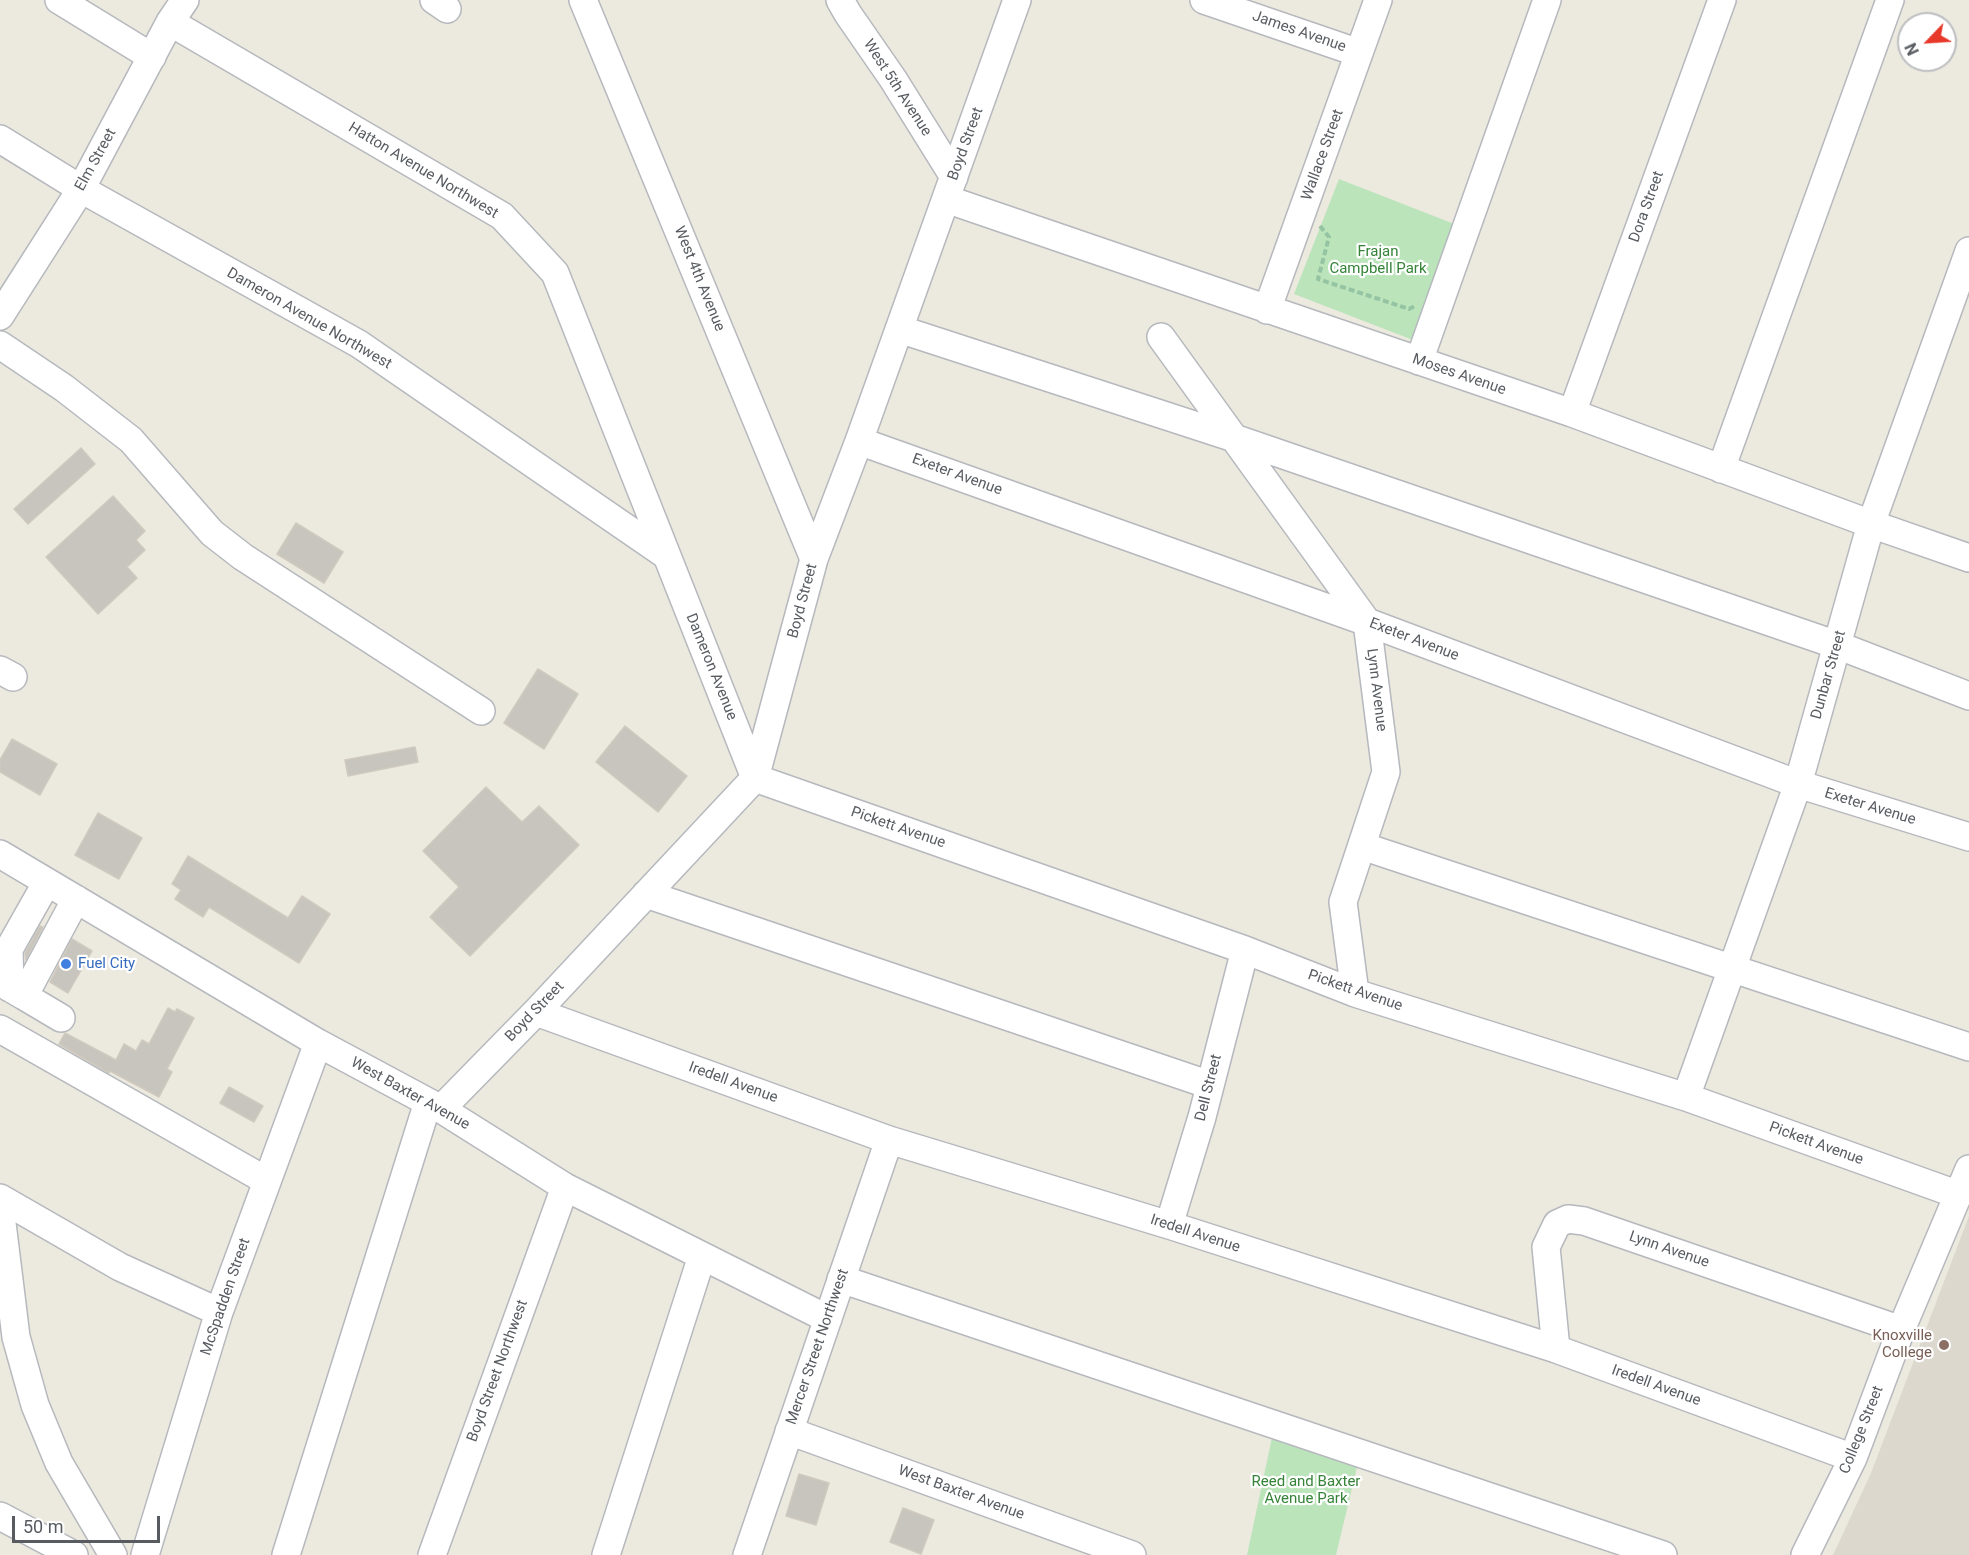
<!DOCTYPE html>
<html>
<head>
<meta charset="utf-8">
<style>
	body { margin:0 }
	#map { position:relative; width:1969px; height:1555px; overflow:hidden; background:#ece9df; font-family:Roboto,sans-serif }
	canvas { display:block }
	.north { position:absolute; left:1897px; top:12px; width:60px; height:60px; box-sizing:border-box; background:#fff; border:2px solid #bcbec0; border-radius:50%; rotate:245deg; font-size:16px; font-weight:700; line-height:24px; text-align:center; color:#585c61 }
	.north::after { content:''; display:block; margin:auto; width:21px; height:27px; background:#e7382a; clip-path:polygon(50% 0,100% 100%,50% 72%,0 100%) }
	.scale { position:absolute; left:12px; top:1516px; width:148px; height:27px; box-sizing:border-box; border:3px solid #585c61; border-top:0; padding-left:8px; font-size:18px; line-height:21px; white-space:nowrap; color:#585c61; -webkit-text-stroke:4px #fff; paint-order:stroke }
</style>
</head>
<body>
<div id="map">
<canvas width="1969" height="1555"></canvas>
<div class="north">N</div>
<div class="scale">50 m</div>
</div>
<script>
const ctx = document.querySelector('canvas').getContext('2d');
ctx.lineJoin = 'round';
function fillPath(path, color) { ctx.fillStyle = color; ctx.fill(path, 'evenodd'); }
const poly = rows => new Path2D(rows.map(r => 'M' + r).join(''));
function stroke(path, color, width, dash) { ctx.strokeStyle = color; ctx.lineWidth = width; ctx.lineCap = dash ? 'butt' : 'round'; ctx.setLineDash(dash || []); ctx.stroke(path); }
function write(font, color, halo, rows, align = 'center') {
  ctx.font = font + ' Roboto,sans-serif'; ctx.lineWidth = 4.5; ctx.setLineDash([]); ctx.textBaseline = 'middle'; ctx.strokeStyle = halo; ctx.fillStyle = color; for (const [text, x, y, turn = 0] of rows) {
    ctx.save(); ctx.translate(x, y); ctx.rotate((+turn || 0) * Math.PI / 180); ctx.textAlign = isNaN(turn) ? turn : align; if (halo) ctx.strokeText(text, 0, 0); ctx.fillText(text, 0, 0); ctx.restore();
  }
}
const education = poly([
	[1969,1216,1969,1555,1833,1555,1871,1473]
]);
const green = poly([
	[1339,179,1462,227,1418,342,1294,294],
	[1273,1433,1359,1459,1336,1555,1247,1555]
]);
const building = poly([
	[81,448,95,464,28,524,14,509,81,448],
	[113,496,145,531,136,540,145,550,127,567,137,578,98,614,46,557,113,496],
	[296,523,343,552,324,583,277,554,296,523],
	[538,669,578,694,544,749,504,723,538,669],
	[625,726,687,776,658,812,596,762,625,726],
	[12,739,57,764,40,795,0,772,0,760,12,739],
	[415,747,418,762,348,776,345,760,415,747],
	[486,787,522,822,539,806,579,845,470,956,430,917,459,887,423,851,486,787],
	[98,813,142,838,119,879,75,855,98,813],
	[188,856,288,918,302,896,330,914,299,963,209,907,203,917,175,899,181,890,172,884,188,856],
	[40,926,43,927,26,960,25,953,40,926],
	[72,939,92,951,68,993,50,982,72,939],
	[168,1008,175,1012,177,1009,194,1018,167,1069,172,1072,159,1097,110,1071,109,1073,59,1044,65,1033,116,1060,124,1044,136,1051,142,1040,149,1044,168,1008],
	[229,1087,263,1106,254,1122,220,1103,229,1087],
	[799,1474,829,1483,816,1525,786,1516,799,1474],
	[903,1508,934,1520,921,1554,890,1542,903,1508]
]);
const path = poly([
	[1320,226,1329,237,1318,279,1409,309,1415,306]
]);
const minor = poly([
	[59,0,152,57],
	[434,0,447,9],
	[583,0,814,559],
	[840,0,848,14,893,79,954,177],
	[1204,0,1359,53],
	[170,22,502,216,555,273,755,778,1245,950,1355,993,1686,1097,1959,1195],
	[0,139,81,189,359,344,667,556],
	[946,199,1572,413,1871,524,1969,558],
	[1267,310,1378,0],
	[0,316,81,189,170,22,185,0],
	[899,329,1234,438,1837,645,1969,696],
	[1161,337,1367,622,1386,772,1343,902,1355,993],
	[0,345,64,388,131,440,212,533,243,557,481,711],
	[1419,361,1547,0],
	[1572,413,1722,0],
	[859,441,1367,622,1798,784,1969,837],
	[1721,469,1890,0],
	[0,670,13,677],
	[1362,846,1969,1047],
	[0,854,318,1043,441,1109,565,1187,828,1319],
	[646,894,1210,1085],
	[0,982,24,996,76,899],
	[10,988,9,949,47,882],
	[24,996,61,1018],
	[536,1012,889,1140,1169,1225,1556,1349,1853,1458],
	[0,1029,267,1181],
	[1686,1097,1798,784,1871,524,1969,251],
	[441,1109,536,1012,755,778,814,559,859,441,1017,0],
	[0,1198,120,1267,219,1312],
	[0,1207,16,1337,35,1405,59,1463,113,1555],
	[1169,1225,1202,1117,1245,950],
	[841,1279,1663,1555],
	[1556,1349,1546,1247,1557,1224,1568,1219,1584,1221,1901,1330],
	[789,1431,1132,1555],
	[0,1516,74,1555],
	[145,1555,219,1312,318,1043],
	[286,1555,428,1102],
	[432,1555,565,1187],
	[606,1555,702,1256],
	[747,1555,889,1140],
	[1805,1555,1853,1458,1901,1330,1969,1169]
]);
const markers = [
	[66,964,6,"#3f7fe0"],
	[1944,1345,6,"#8d6e63"]
];
const streetNames = [
	["James Avenue",1299,32,19],
	["West 5th Avenue",897,88,57],
	["Boyd Street",966,144,-70],
	["Wallace Street",1323,155,-70],
	["Elm Street",96,160,-61],
	["Hatton Avenue Northwest",423,171,31],
	["Dora Street",1647,207,-70],
	["West 4th Avenue",699,279,68],
	["Dameron Avenue Northwest",309,319,30],
	["Moses Avenue",1459,375,19],
	["Exeter Avenue",957,475,20],
	["Boyd Street",803,601,-75],
	["Exeter Avenue",1414,640,21],
	["Dameron Avenue",711,667,68],
	["Dunbar Street",1829,675,-74],
	["Lynn Avenue",1376,690,83],
	["Exeter Avenue",1870,807,17],
	["Pickett Avenue",898,828,19],
	["Pickett Avenue",1355,991,19],
	["Boyd Street",535,1012,-46],
	["Iredell Avenue",733,1083,20],
	["Dell Street",1209,1088,-76],
	["West Baxter Avenue",410,1094,29],
	["Pickett Avenue",1816,1144,20],
	["Iredell Avenue",1195,1234,18],
	["Lynn Avenue",1669,1250,19],
	["McSpadden Street",226,1297,-71],
	["Mercer Street Northwest",818,1347,-71],
	["Boyd Street Northwest",498,1371,-70],
	["Iredell Avenue",1656,1386,20],
	["College Street",1862,1430,-68],
	["West Baxter Avenue",961,1493,20]
];
const parkNames = [
	["Frajan",1378,252],
	["Campbell Park",1378,269],
	["Reed and Baxter",1306,1482],
	["Avenue Park",1306,1499]
];
const shopNames = [
	["Fuel City",78,964]
];
const educationNames = [
	["Knoxville",1932,1336],
	["College",1932,1353]
];
fillPath(education, '#dcd8ce');
fillPath(green, '#bbe4bb');
fillPath(building, '#c8c5bf');
stroke(building, '#d0cabe', 1.5);
stroke(minor, '#b5b8bd', 30);
stroke(path, '#95c4a2', 4, [6, 3]);
stroke(minor, '#fff', 27);
for (const [x, y, r, color] of markers) { const dot = new Path2D(); dot.arc(x, y, r, 0, 2 * Math.PI); ctx.fillStyle = color; ctx.fill(dot); stroke(dot, '#fff', 2); }
write('15px', '#585c61', '#fff', streetNames);
write('15px', '#358338', '#fff', parkNames);
write('15px', '#366cbe', '#fff', shopNames, 'left');
write('15px', '#785e54', '#fff', educationNames, 'right');
</script>
</body>
</html>
